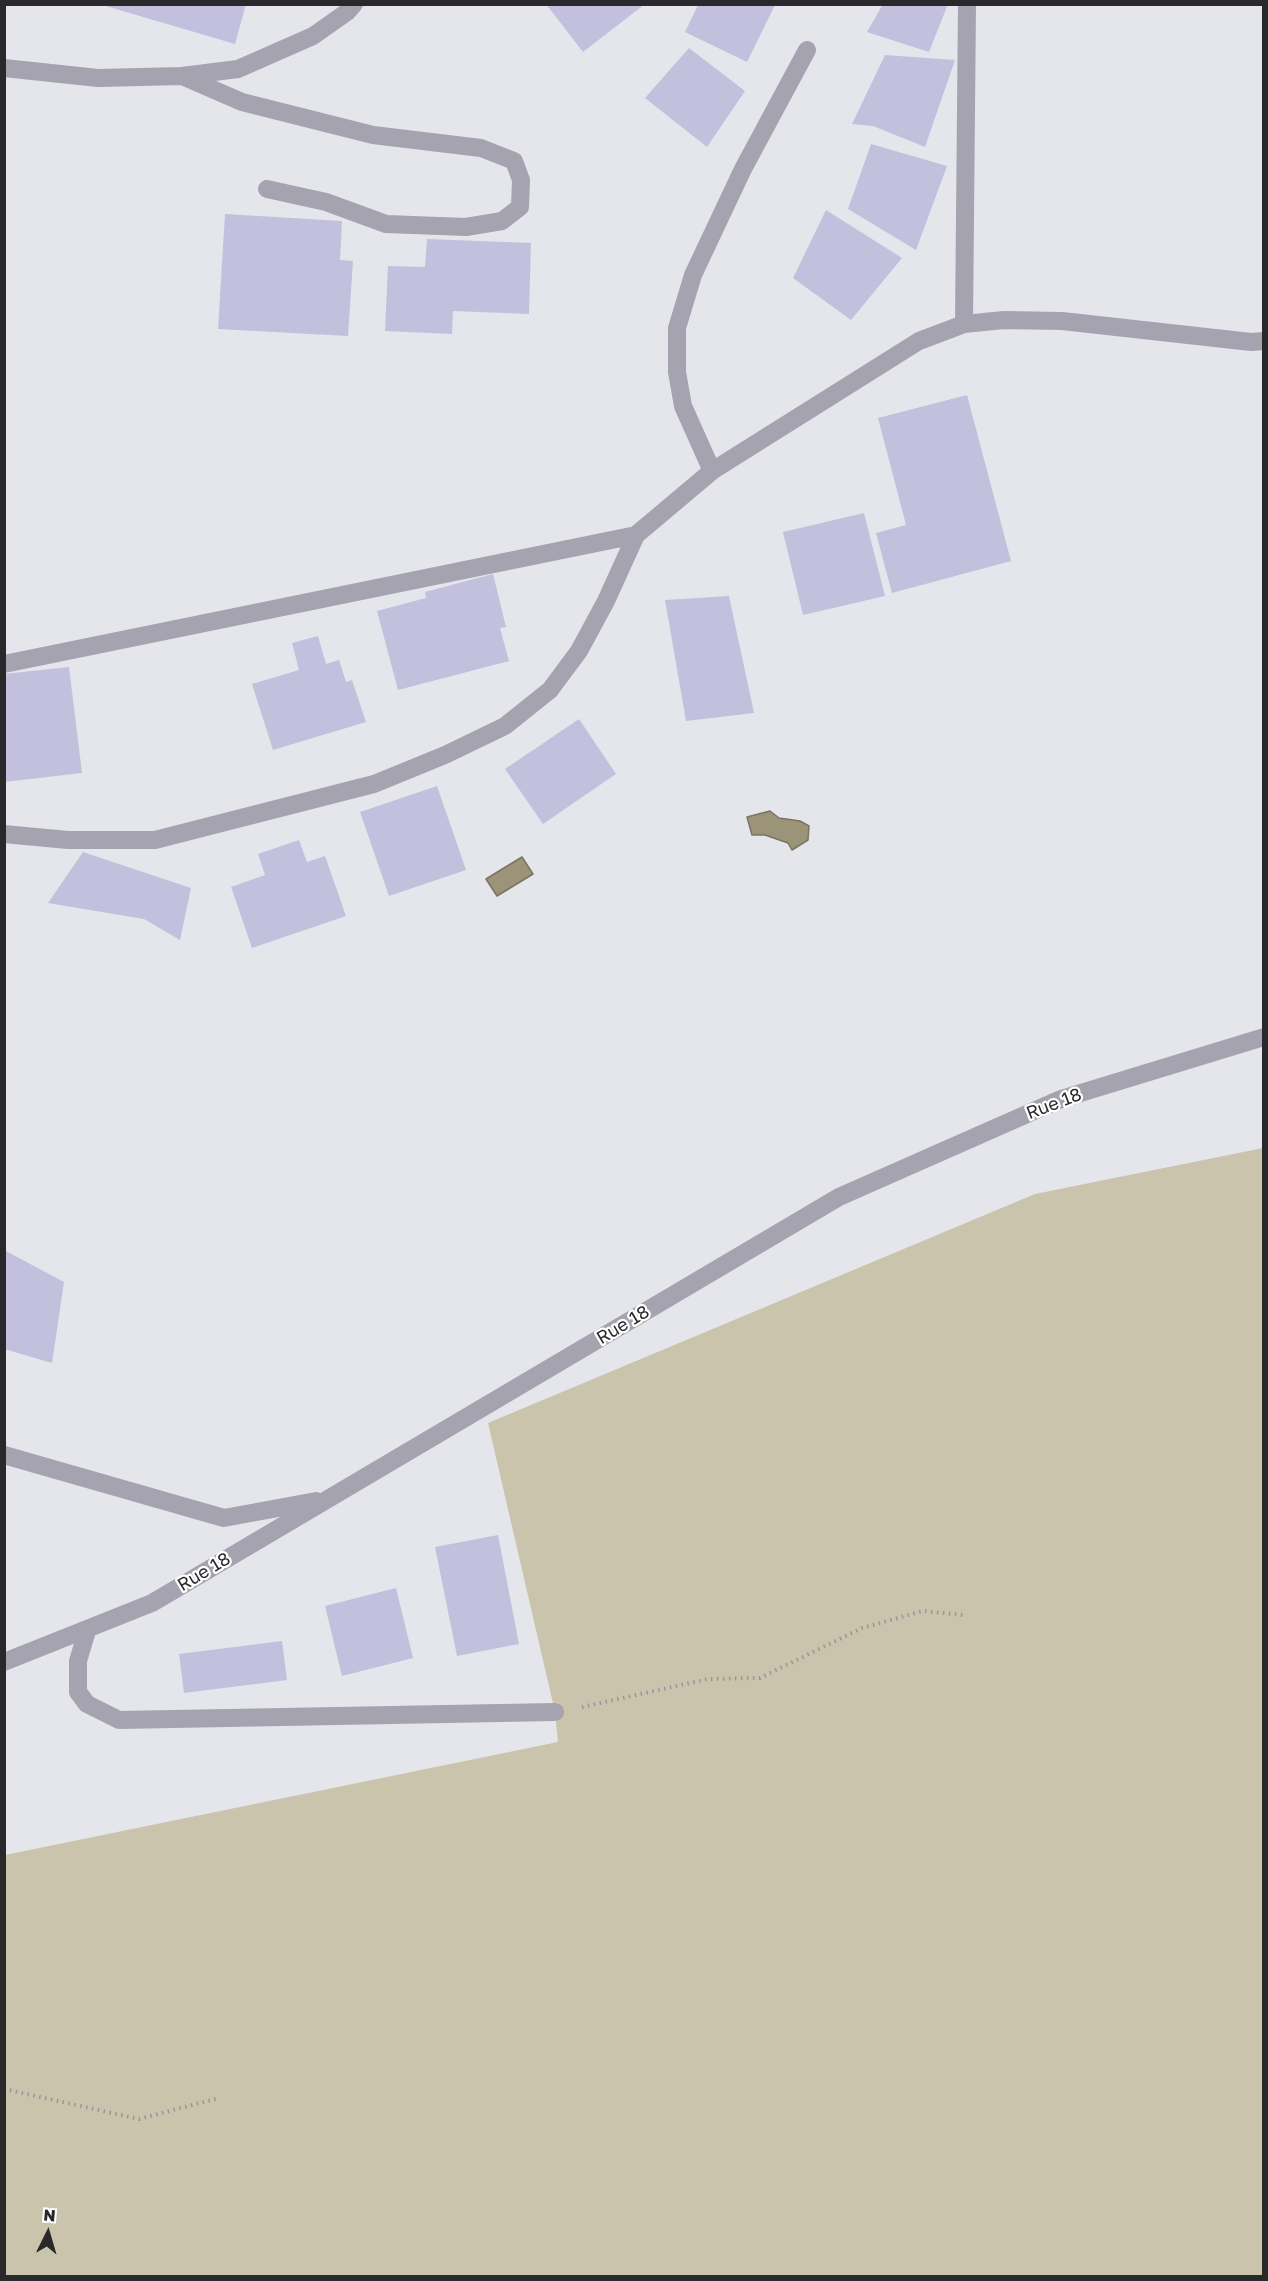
<!DOCTYPE html>
<html>
<head>
<meta charset="utf-8">
<style>
	body { margin:0 }
	#map { position:relative; width:1268px; height:2281px; overflow:hidden; background:#e5e5ec; font-family:"Golos Text",sans-serif }
	canvas { display:block }
	.frame { position:absolute; inset:0; border:6px solid #29292c; pointer-events:none }
	.north { position:absolute; left:18px; top:2203px; width:60px; height:60px; -webkit-text-stroke:4px #fff; paint-order:stroke; rotate:5deg; font-size:16px; font-weight:700; line-height:24px; text-align:center; color:#29292c }
	.north::after { content:''; display:block; margin:auto; width:21px; height:27px; background:#29292c; clip-path:polygon(50% 0,100% 100%,50% 72%,0 100%) }
</style>
</head>
<body>
<div id="map">
<canvas width="1268" height="2281"></canvas>
<div class="frame"></div>
<div class="north">N</div>
</div>
<script>
const ctx = document.querySelector('canvas').getContext('2d');
ctx.lineJoin = 'round';
function fillPath(path, color) { ctx.fillStyle = color; ctx.fill(path, 'evenodd'); }
const poly = rows => new Path2D(rows.map(r => 'M' + r).join(''));
function stroke(path, color, width, dash) { ctx.strokeStyle = color; ctx.lineWidth = width; ctx.lineCap = dash ? 'butt' : 'round'; ctx.setLineDash(dash || []); ctx.stroke(path); }
function write(font, color, halo, rows, align = 'center') {
  ctx.font = font + ' "Golos Text",sans-serif'; ctx.lineWidth = 4.5; ctx.setLineDash([]); ctx.textBaseline = 'middle'; ctx.strokeStyle = halo; ctx.fillStyle = color; for (const [text, x, y, turn = 0] of rows) {
    ctx.save(); ctx.translate(x, y); ctx.rotate((+turn || 0) * Math.PI / 180); ctx.textAlign = isNaN(turn) ? turn : align; if (halo) ctx.strokeText(text, 0, 0); ctx.fillText(text, 0, 0); ctx.restore();
  }
}
const green = poly([
	[1263,1148,1263,2276,5,2276,5,1855,558,1742,555,1712,488,1423,1035,1194]
]);
const water = poly([
	[770,811,779,818,800,821,809,826,808,840,792,850,788,843,765,835,752,835,747,817,770,811],
	[522,857,533,874,497,896,486,879,522,857]
]);
const building = poly([
	[99,4,246,4,235,44],
	[546,4,645,4,583,52],
	[883,4,948,4,929,52,867,32],
	[698,5,775,5,747,62,685,32],
	[689,48,745,91,707,147,645,98],
	[885,55,955,60,925,147,873,126,852,124],
	[871,144,947,166,916,250,848,209],
	[826,210,902,258,851,320,793,278],
	[225,214,342,221,340,260,353,261,348,336,218,329],
	[427,239,531,243,529,314,453,311,452,334,385,331,388,266,425,267],
	[967,395,1011,561,892,593,876,533,906,525,878,418],
	[864,513,885,596,803,615,783,532],
	[493,574,506,627,500,628,509,661,398,690,377,611,426,598,425,592],
	[729,596,754,713,686,721,665,600],
	[318,636,326,664,339,660,346,682,352,680,366,722,273,750,252,684,299,670,292,643],
	[69,667,82,773,4,782,4,674],
	[579,719,616,774,543,824,505,769],
	[437,786,466,870,389,896,360,812],
	[299,840,307,862,325,856,346,916,252,948,231,887,265,875,258,854],
	[83,852,191,888,180,940,144,919,48,903],
	[4,1250,64,1282,52,1363,4,1349],
	[498,1535,519,1644,457,1656,435,1547],
	[396,1588,413,1658,342,1676,325,1606],
	[282,1641,287,1680,184,1693,179,1654]
]);
const path = poly([
	[582,1707,708,1679,760,1678,862,1628,923,1611,963,1615],
	[4,2089,139,2119,219,2098]
]);
const street = poly([
	[4,68,98,78,182,76,238,69,313,36,347,12,354,4],
	[182,76,242,102,373,135,481,148,514,161,521,180,520,207,502,221,466,227,386,224,326,202,267,189],
	[964,324,967,4],
	[712,471,683,406,677,372,677,328,693,275,743,169,807,50],
	[4,664,636,535],
	[4,834,68,840,155,840,374,784,445,755,505,726,550,690,579,651,606,601,636,535,712,471,919,341,964,324,1004,320,1062,321,1251,342,1264,341],
	[4,1455,224,1518,316,1501],
	[87,1631,78,1661,78,1692,87,1704,119,1720,555,1712],
	[4,1662,152,1603,839,1197,1061,1099,1264,1037]
]);
const streetNames = [
	["Rue 18",1054,1104,-21],
	["Rue 18",623,1325,-31],
	["Rue 18",204,1572,-31]
];
fillPath(green, '#cbc4ac');
fillPath(water, '#9c9478');
stroke(water, '#7a7461', 1.5);
fillPath(building, '#c3c0dd');
stroke(path, '#96969c', 4, [1.5, 4.5]);
stroke(street, '#a4a3af', 18);
write('18px', '#29292c', '#fff', streetNames);
</script>
</body>
</html>
